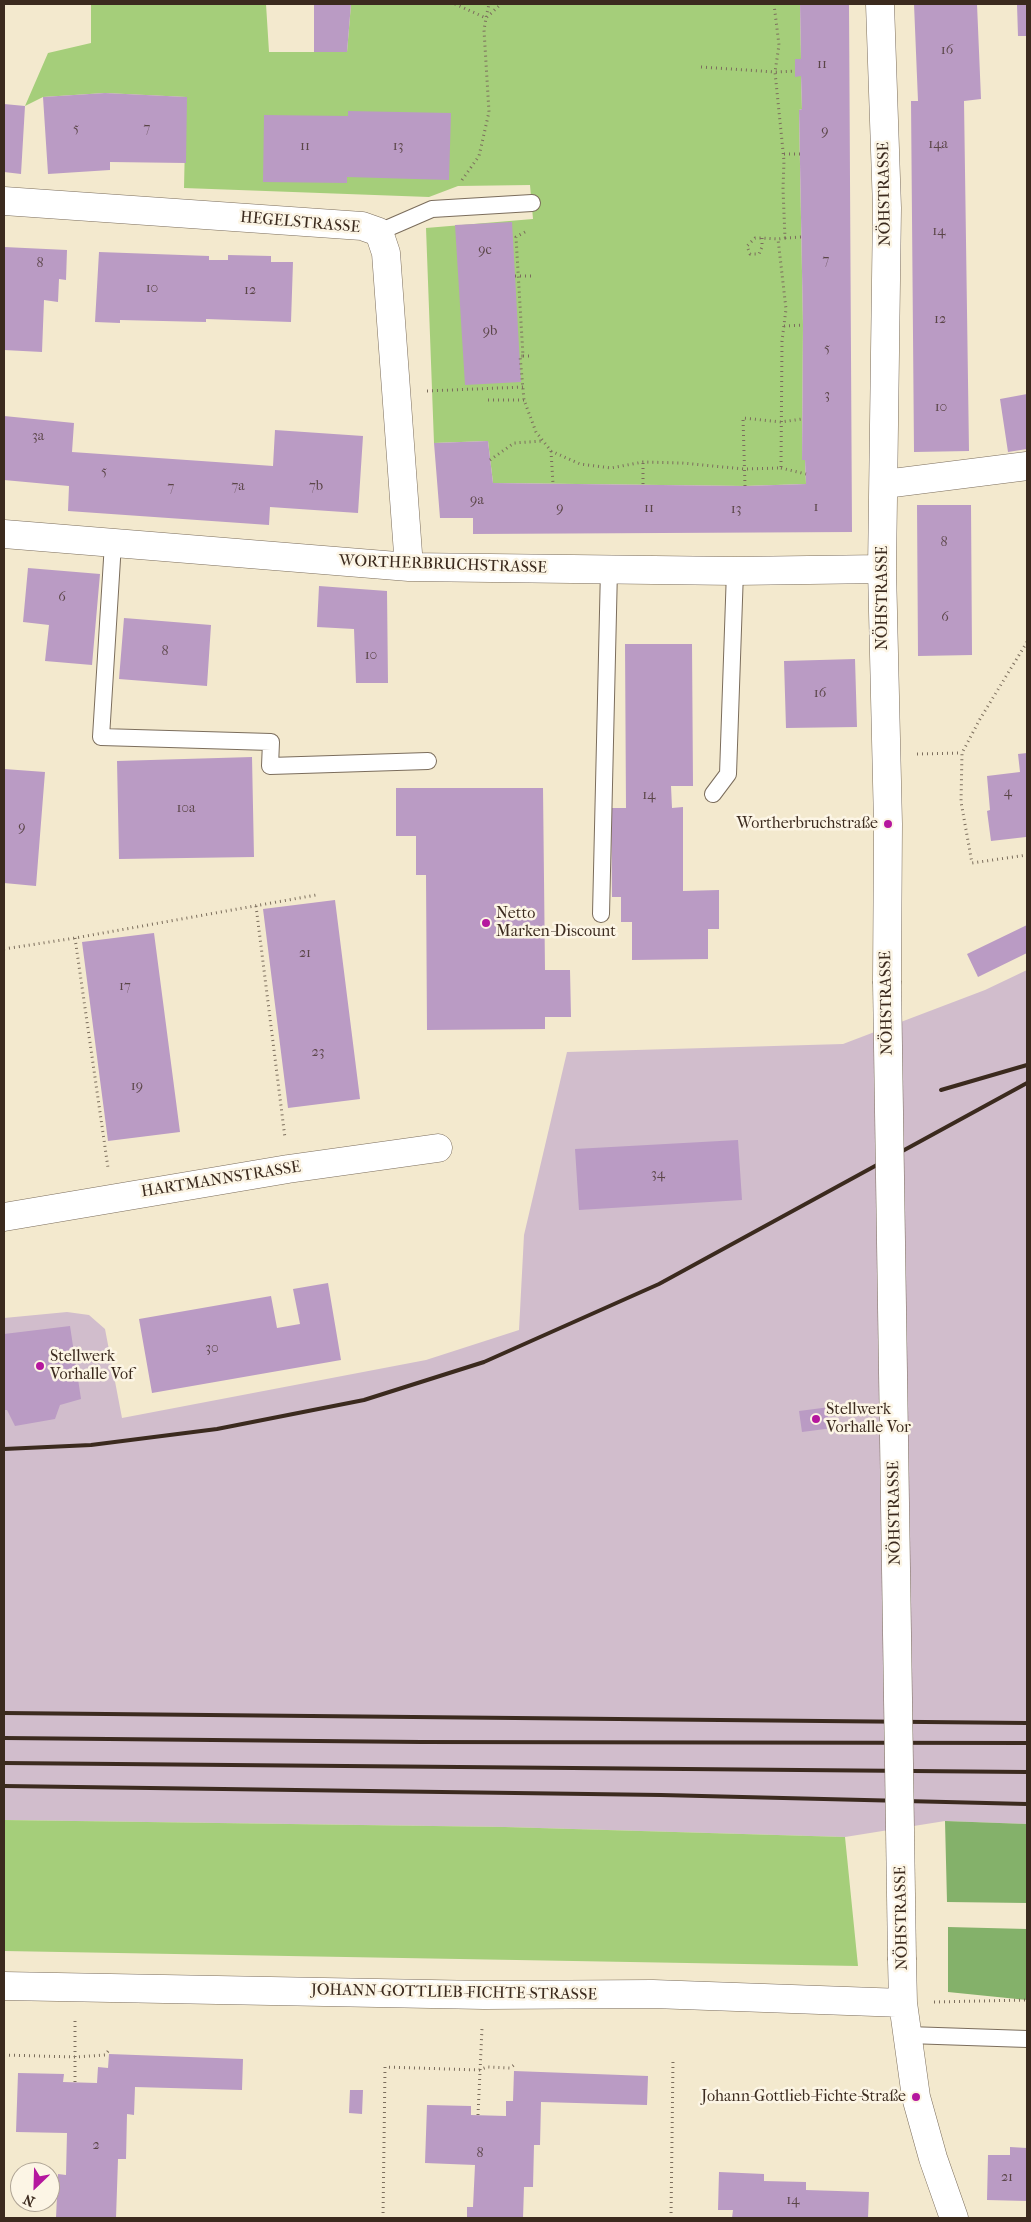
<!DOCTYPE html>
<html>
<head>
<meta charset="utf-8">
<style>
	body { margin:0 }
	#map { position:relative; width:1031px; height:2222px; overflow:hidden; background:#f3e9ce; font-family:"IM FELL French Canon",serif }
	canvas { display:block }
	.frame { position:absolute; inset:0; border:5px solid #3b2a1e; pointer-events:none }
	.north { position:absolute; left:10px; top:2162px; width:50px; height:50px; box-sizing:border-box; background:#fcf5e5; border:1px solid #afa495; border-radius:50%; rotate:204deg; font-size:14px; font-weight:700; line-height:20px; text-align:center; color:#3b2a1e }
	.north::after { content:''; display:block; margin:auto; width:18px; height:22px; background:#b5179e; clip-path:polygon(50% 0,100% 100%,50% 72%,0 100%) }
</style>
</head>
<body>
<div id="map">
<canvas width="1031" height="2222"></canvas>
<div class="frame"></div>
<div class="north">N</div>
</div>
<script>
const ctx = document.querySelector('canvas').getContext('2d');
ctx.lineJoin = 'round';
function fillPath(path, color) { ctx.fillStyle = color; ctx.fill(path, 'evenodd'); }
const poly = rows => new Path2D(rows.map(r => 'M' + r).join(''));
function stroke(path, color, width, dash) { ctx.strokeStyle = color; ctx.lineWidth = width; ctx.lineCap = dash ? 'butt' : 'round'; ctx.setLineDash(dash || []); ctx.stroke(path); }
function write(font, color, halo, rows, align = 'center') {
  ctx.font = font + ' "IM FELL French Canon",serif'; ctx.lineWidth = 5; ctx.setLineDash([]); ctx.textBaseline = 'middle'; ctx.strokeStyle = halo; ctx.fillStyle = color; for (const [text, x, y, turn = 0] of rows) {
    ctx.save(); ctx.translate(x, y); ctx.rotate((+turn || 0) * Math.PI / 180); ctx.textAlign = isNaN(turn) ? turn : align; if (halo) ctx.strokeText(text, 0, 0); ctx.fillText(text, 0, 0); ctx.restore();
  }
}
const industrial = poly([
	[1027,970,1027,1824,945,1821,845,1837,505,1827,4,1820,4,1318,67,1312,89,1315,105,1329,122,1418,426,1360,519,1330,524,1235,567,1052,843,1044,985,990]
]);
const green = poly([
	[91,4,266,4,269,52,347,52,351,4,800,4,801,59,795,60,795,76,801,76,802,109,799,110,803,325,802,460,805,460,806,484,745,486,493,483,488,441,434,443,426,228,533,219,530,185,458,186,429,197,184,188,186,97,105,93,43,97,25,106,48,53,91,43],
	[4,1820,505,1827,845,1837,858,1966,4,1951]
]);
const forest = poly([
	[945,1821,1027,1824,1027,1903,947,1902],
	[948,1927,1027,1929,1027,2000,948,1992]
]);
const building = poly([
	[314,4,351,4,347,52,314,52],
	[800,4,849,4,852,532,473,534,473,518,440,518,434,443,488,441,493,483,745,486,806,484,805,460,802,460,803,325,799,110,802,109,801,76,795,77,795,59,801,59],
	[914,4,977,4,981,99,964,101,969,451,914,452,911,101,918,101],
	[1017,4,1027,4,1027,36,1018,36],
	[105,93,187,97,186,163,110,162,110,170,48,174,43,97],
	[4,104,25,106,21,174,4,172],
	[348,111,451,113,449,180,347,177,347,183,263,182,264,115,348,116],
	[512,222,521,382,465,385,455,225],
	[4,247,67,250,66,280,59,279,58,302,44,300,42,352,4,350],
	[99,252,209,256,209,260,228,260,228,255,271,256,271,262,293,262,291,322,206,319,206,322,120,320,120,323,95,322],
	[1027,394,1027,449,1008,452,1000,399],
	[4,416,74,423,72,452,273,466,275,430,363,436,358,513,270,507,269,525,68,511,69,486,4,480],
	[917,505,971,505,972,655,918,656],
	[28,568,100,574,92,665,45,661,49,625,23,622],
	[319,586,387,591,388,683,356,683,354,629,317,627],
	[124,618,211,625,207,686,119,679],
	[625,644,692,644,693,786,671,786,672,808,683,807,683,891,719,890,719,929,708,929,708,959,632,960,632,922,621,922,621,897,612,897,611,808,626,808],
	[855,659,857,727,786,728,784,661],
	[1027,753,1026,837,991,841,987,811,990,810,987,776,1020,772,1018,754],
	[252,757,254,857,119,859,117,761],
	[4,769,45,772,36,886,4,883],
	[396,788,543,788,545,970,570,970,571,1017,545,1017,545,1029,427,1030,426,875,416,875,416,836,396,836],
	[335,900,360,1099,288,1108,263,909],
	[1027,925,1027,953,978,977,967,954],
	[154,933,180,1132,108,1141,82,942],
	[738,1140,742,1200,579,1210,575,1149],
	[328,1283,341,1360,152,1393,139,1319,271,1296,277,1328,300,1324,293,1289],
	[70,1326,81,1399,60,1405,55,1419,15,1426,7,1410,4,1410,4,1334],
	[830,1407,833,1428,802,1432,799,1411],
	[109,2054,243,2059,242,2090,135,2087,134,2115,127,2114,126,2159,118,2159,116,2218,56,2218,58,2174,66,2175,67,2133,16,2132,18,2073,64,2074,63,2082,97,2083,98,2067,108,2068],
	[514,2071,648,2076,647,2105,541,2102,540,2145,534,2145,533,2187,524,2187,523,2218,467,2218,467,2207,473,2207,475,2165,425,2163,427,2105,471,2106,471,2115,506,2116,506,2101,513,2101],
	[350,2090,363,2090,362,2114,349,2113],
	[1010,2147,1027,2148,1027,2201,987,2200,988,2155,1010,2155],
	[719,2172,764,2174,764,2181,806,2182,806,2190,869,2192,868,2218,732,2218,733,2210,718,2210]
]);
const path = poly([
	[455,4,486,18,489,4],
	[701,67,775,72,795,71],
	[784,154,800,154],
	[462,180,479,156,489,112,484,30,486,18,501,4],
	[525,232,516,237,523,356,520,356,524,400,536,432,551,451,580,464,611,468,643,462,682,463,744,469,781,468,782,341,786,309,778,239,785,238,783,189,784,161,775,72,779,45,774,4],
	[762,238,762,247,759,254,750,254,747,246,755,238,762,238,778,239],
	[785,238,802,237],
	[515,276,532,276],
	[784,326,803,325],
	[523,356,533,356],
	[427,391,523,387],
	[488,400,524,400],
	[551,451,553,484],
	[490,460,514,443,542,441],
	[781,468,806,474],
	[643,484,643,462],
	[745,486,743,418,781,422,802,419],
	[1027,642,980,719,962,753,961,802,972,863,1027,855],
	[917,754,962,753],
	[256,906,285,1138],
	[75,938,108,1168],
	[4,949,75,938,316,895],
	[934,2002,1027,2000],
	[4,2055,75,2057,105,2055,109,2050],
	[75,2082,75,2020],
	[478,2115,482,2028],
	[383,2218,385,2067,479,2070,487,2067,510,2068,514,2065],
	[671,2218,673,2060]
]);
const service = poly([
	[379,232,432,209,532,203],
	[113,543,101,737,271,742,270,766,428,761],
	[713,794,728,774,735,571],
	[601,914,609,569],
	[908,2035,1027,2039]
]);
const minor = poly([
	[880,4,887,208,882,569,888,824,887,981],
	[4,201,362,226,379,232,386,253,409,567],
	[885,484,1027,466],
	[4,534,409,567,735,571,882,569],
	[4,1217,288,1169,438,1148],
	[902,1960,903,2003,916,2097,933,2158,954,2218],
	[4,1986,484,1995,653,1994,903,2003]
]);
const rail = poly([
	[941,1090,1027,1065],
	[4,1449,91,1445,217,1429,364,1400,484,1362,659,1284,1027,1083],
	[4,1713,1027,1723],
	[4,1738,421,1742,1027,1743],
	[4,1763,1027,1772],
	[4,1786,661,1795,1027,1804]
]);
const minorBridge = poly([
	[887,981,902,1960]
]);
const markers = [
	[888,824,5,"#b5179e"],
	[486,923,5,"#b5179e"],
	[40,1366,5,"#b5179e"],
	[816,1419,5,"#b5179e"],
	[916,2097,5,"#b5179e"]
];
const numberNames = [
	["16",947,51],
	["11",822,65],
	["5",76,129],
	["7",147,129],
	["9",825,132],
	["14a",938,145],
	["11",305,147],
	["13",398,147],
	["14",939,232],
	["9c",485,251],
	["7",826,261],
	["8",40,264],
	["10",152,289],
	["12",250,291],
	["12",940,320],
	["9b",490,332],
	["5",827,349],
	["3",827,396],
	["10",941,408],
	["3a",38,437],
	["5",104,472],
	["7a",238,487],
	["7b",316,487],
	["7",171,488],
	["9a",477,501],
	["1",816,508],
	["9",560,509],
	["11",649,509],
	["13",736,510],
	["8",944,543],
	["6",62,598],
	["6",945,618],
	["8",165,652],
	["10",371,656],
	["16",820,694],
	["4",1008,793],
	["14",649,796],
	["10a",186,809],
	["9",22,828],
	["21",305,954],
	["17",125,987],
	["23",318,1053],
	["19",137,1087],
	["34",658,1175],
	["30",212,1349],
	["2",96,2146],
	["8",480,2154],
	["21",1007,2178],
	["14",793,2201]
];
const streetNames = [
	["NÖHSTRASSE",885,194,-91],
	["HEGELSTRASSE",300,223,5],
	["WORTHERBRUCHSTRASSE",443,565,2],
	["NÖHSTRASSE",883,598,-90],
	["NÖHSTRASSE",887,1003,-91],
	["HARTMANNSTRASSE",221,1180,-9],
	["NÖHSTRASSE",895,1513,-91],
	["NÖHSTRASSE",902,1918,-91],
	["JOHANN-GOTTLIEB-FICHTE-STRASSE",454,1993,1]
];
const poiNames = [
	["Wortherbruchstraße",878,824,"right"],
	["Netto",496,914],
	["Marken-Discount",496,932],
	["Stellwerk",50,1357],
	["Vorhalle Vof",50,1375],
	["Stellwerk",826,1410],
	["Vorhalle Vor",826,1428],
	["Johann-Gottlieb-Fichte-Straße",906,2097,"right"]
];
fillPath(industrial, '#d1bdcc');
fillPath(green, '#a5ce7a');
fillPath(forest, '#84b16a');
fillPath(building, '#ba9bc4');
stroke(service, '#7b6d5c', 18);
stroke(minor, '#7b6d5c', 29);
stroke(path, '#7b6d5c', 3, [1, 4]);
stroke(service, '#fff', 16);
stroke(minor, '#fff', 28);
stroke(rail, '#3b2a1e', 4);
stroke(minorBridge, '#7b6d5c', 29, []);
stroke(minorBridge, '#fff', 28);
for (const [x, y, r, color] of markers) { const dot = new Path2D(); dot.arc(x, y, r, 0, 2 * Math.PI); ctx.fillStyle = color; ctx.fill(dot); stroke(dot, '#fcf5e5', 2); }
write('14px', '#5b4648', null, numberNames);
write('16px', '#3b2a1e', '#fcf5e5', streetNames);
write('16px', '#3b2a1e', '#fcf5e5', poiNames, 'left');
</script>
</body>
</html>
